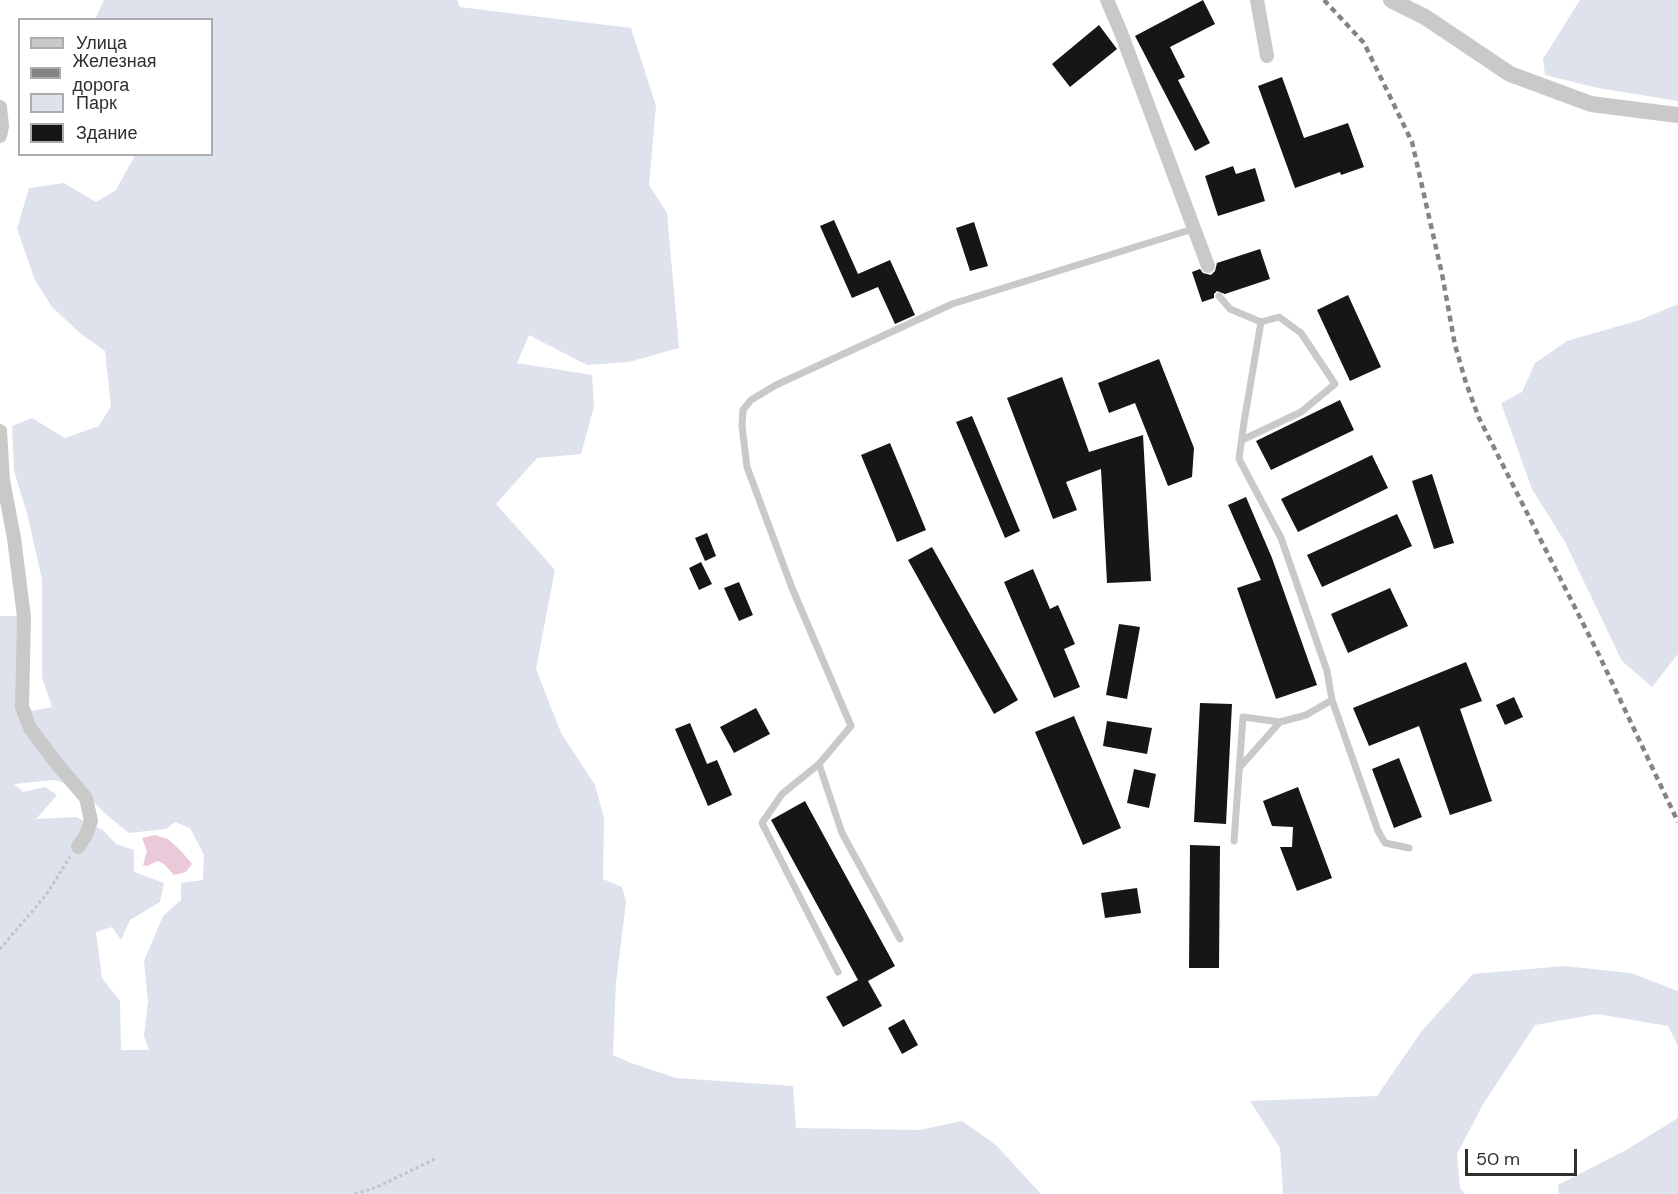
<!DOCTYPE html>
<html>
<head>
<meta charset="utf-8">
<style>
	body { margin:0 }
	#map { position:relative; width:1678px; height:1194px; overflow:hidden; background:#fff; font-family:"DM Sans",sans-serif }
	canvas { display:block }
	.legend { position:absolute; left:18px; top:18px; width:195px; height:138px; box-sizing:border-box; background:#fff; border:2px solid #acacac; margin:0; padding:8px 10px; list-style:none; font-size:18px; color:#2f2f2f }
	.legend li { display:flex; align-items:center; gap:12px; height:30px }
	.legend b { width:30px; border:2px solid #acacac }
	.scale { position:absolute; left:1465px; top:1149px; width:112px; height:27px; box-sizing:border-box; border:3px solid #2f2f2f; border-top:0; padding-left:8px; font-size:18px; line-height:21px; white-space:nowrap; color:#2f2f2f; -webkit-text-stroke:4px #fff; paint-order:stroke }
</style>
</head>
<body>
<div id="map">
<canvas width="1678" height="1194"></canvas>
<ul class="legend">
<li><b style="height:8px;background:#c9c9c9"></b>Улица</li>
<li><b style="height:8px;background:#848484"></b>Железная дорога</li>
<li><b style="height:16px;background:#dde2ed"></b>Парк</li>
<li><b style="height:16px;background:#161616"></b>Здание</li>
</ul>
<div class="scale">50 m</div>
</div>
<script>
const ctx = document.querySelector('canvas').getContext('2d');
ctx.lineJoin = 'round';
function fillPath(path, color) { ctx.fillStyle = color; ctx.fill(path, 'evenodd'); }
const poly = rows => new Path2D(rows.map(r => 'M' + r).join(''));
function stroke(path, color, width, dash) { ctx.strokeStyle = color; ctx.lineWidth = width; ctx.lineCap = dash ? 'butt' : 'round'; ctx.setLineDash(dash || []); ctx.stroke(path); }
const green = poly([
	[104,0,457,0,460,7,631,28,656,106,649,185,667,213,679,348,629,362,587,365,529,335,517,363,592,375,594,407,581,454,537,458,496,504,555,570,536,669,561,733,595,785,604,818,603,879,622,887,626,902,616,983,613,1055,631,1063,676,1078,793,1086,796,1128,919,1130,962,1121,996,1145,1041,1194,0,1194,0,616,17,616,17,683,32,711,52,707,42,677,42,579,27,513,14,471,12,426,32,418,65,438,99,426,111,406,105,351,81,334,52,307,35,280,17,229,29,188,64,183,96,202,116,190,135,155,212,154,212,20,95,19],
	[54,780,77,786,108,816,129,833,166,829,175,822,190,828,204,855,203,880,181,883,181,900,163,916,144,961,148,1001,144,1036,149,1050,121,1050,120,1001,102,978,96,932,112,927,121,940,130,920,160,902,164,883,134,872,134,850,116,844,103,830,76,817,36,819,57,795,45,787,23,792,14,784],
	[1580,0,1678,0,1678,101,1598,88,1545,75,1543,59],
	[1678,304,1678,654,1652,687,1622,661,1565,542,1532,489,1501,403,1522,392,1535,363,1567,341,1640,320],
	[1564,966,1631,973,1678,991,1678,1046,1668,1026,1597,1014,1535,1025,1482,1106,1457,1154,1460,1188,1465,1194,1283,1194,1280,1148,1250,1101,1377,1096,1421,1032,1473,974],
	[1678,1118,1678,1194,1559,1194,1558,1185,1626,1150]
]);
const water = poly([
	[155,835,168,839,181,851,192,864,186,872,174,875,164,864,158,861,147,866,143,865,147,851,142,838]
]);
const building = poly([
	[1203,0,1215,24,1170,47,1185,77,1178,80,1210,143,1195,151,1135,36],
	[1099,25,1117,49,1070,87,1052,64],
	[1282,77,1304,138,1348,123,1364,167,1341,175,1340,172,1295,188,1258,86],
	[1233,166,1236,174,1255,168,1265,201,1218,216,1205,176],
	[834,220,858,274,890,260,915,315,895,324,878,287,852,298,820,226],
	[974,222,988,266,970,271,956,228],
	[1260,249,1270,279,1225,294,1217,291,1214,294,1214,298,1202,302,1192,272,1200,269,1203,273,1211,275,1215,271,1217,263],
	[1348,295,1381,367,1350,381,1317,310],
	[1159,359,1194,448,1192,477,1168,486,1135,403,1109,413,1098,383],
	[1062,377,1089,452,1143,435,1151,581,1107,583,1101,469,1066,482,1077,510,1053,519,1007,398],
	[1340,400,1354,430,1271,470,1256,441],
	[972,416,1020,531,1005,538,956,422],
	[890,443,926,530,897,542,861,455],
	[1372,455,1388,488,1298,532,1281,499],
	[1432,474,1454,543,1434,549,1412,481],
	[1246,497,1272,558,1317,685,1276,699,1237,588,1261,580,1228,505],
	[1397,514,1412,546,1322,587,1307,555],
	[707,533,716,556,705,561,695,538],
	[932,547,1018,700,994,714,908,560],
	[701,562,712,584,699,590,689,568],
	[1033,569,1050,609,1058,605,1075,644,1064,649,1080,687,1054,698,1004,582],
	[739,582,753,615,739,621,724,588],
	[1390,588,1408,626,1348,653,1331,614],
	[1119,624,1140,627,1127,699,1106,695],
	[1466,662,1482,701,1460,709,1492,801,1450,815,1419,726,1369,746,1353,708],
	[1514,697,1523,717,1505,725,1496,705],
	[1200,703,1232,704,1226,824,1194,822],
	[756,708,770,734,734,753,720,727],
	[1074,716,1121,828,1083,845,1035,732],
	[1107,721,1152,728,1147,754,1103,746],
	[690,723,707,764,717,760,732,795,708,806,675,729],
	[1399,758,1422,817,1394,828,1372,769],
	[1134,769,1156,774,1149,808,1127,803],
	[1298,787,1332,878,1297,891,1280,847,1292,847,1293,827,1272,826,1263,801],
	[805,801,895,966,868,981,882,1006,843,1027,826,997,858,980,771,820],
	[1190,845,1220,846,1219,968,1189,968],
	[1137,888,1141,913,1105,918,1101,893],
	[904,1019,918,1045,902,1054,888,1028]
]);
const path = poly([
	[0,949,46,895,70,857],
	[355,1194,377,1187,435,1159]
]);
const service = poly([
	[1219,296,1230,309,1261,322,1244,422,1239,459,1281,538,1327,671,1332,700,1378,831,1385,843,1409,848],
	[1242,440,1301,412,1335,384,1301,333,1279,317,1261,322],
	[819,764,782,794,762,823,838,972],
	[1240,767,1280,722],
	[1234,841,1243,717,1280,722,1306,715,1332,700],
	[900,939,842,833,819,764,851,726,792,588,747,467,742,426,743,410,751,400,776,385,952,304,1193,229]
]);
const minor = poly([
	[1107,0,1120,30,1208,266],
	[1257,0,1267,56],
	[0,107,2,126,0,136],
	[0,431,3,480,14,538,24,617,22,707,30,728,57,764,86,798,91,821,86,835,78,847]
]);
const tertiary = poly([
	[1391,0,1425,17,1510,74,1591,104,1678,115]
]);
const rail = poly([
	[1324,0,1364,43,1412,142,1442,274,1455,345,1466,383,1479,418,1599,655,1678,822]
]);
fillPath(green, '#dde2ed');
fillPath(water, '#ecc9d8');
fillPath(building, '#161616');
stroke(path, '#c3c3c3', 3, [3, 3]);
stroke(service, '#c9c9c9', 7);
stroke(minor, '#c9c9c9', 14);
stroke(tertiary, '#c9c9c9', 16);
stroke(rail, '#848484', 4.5, [6, 4.5]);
</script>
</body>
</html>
